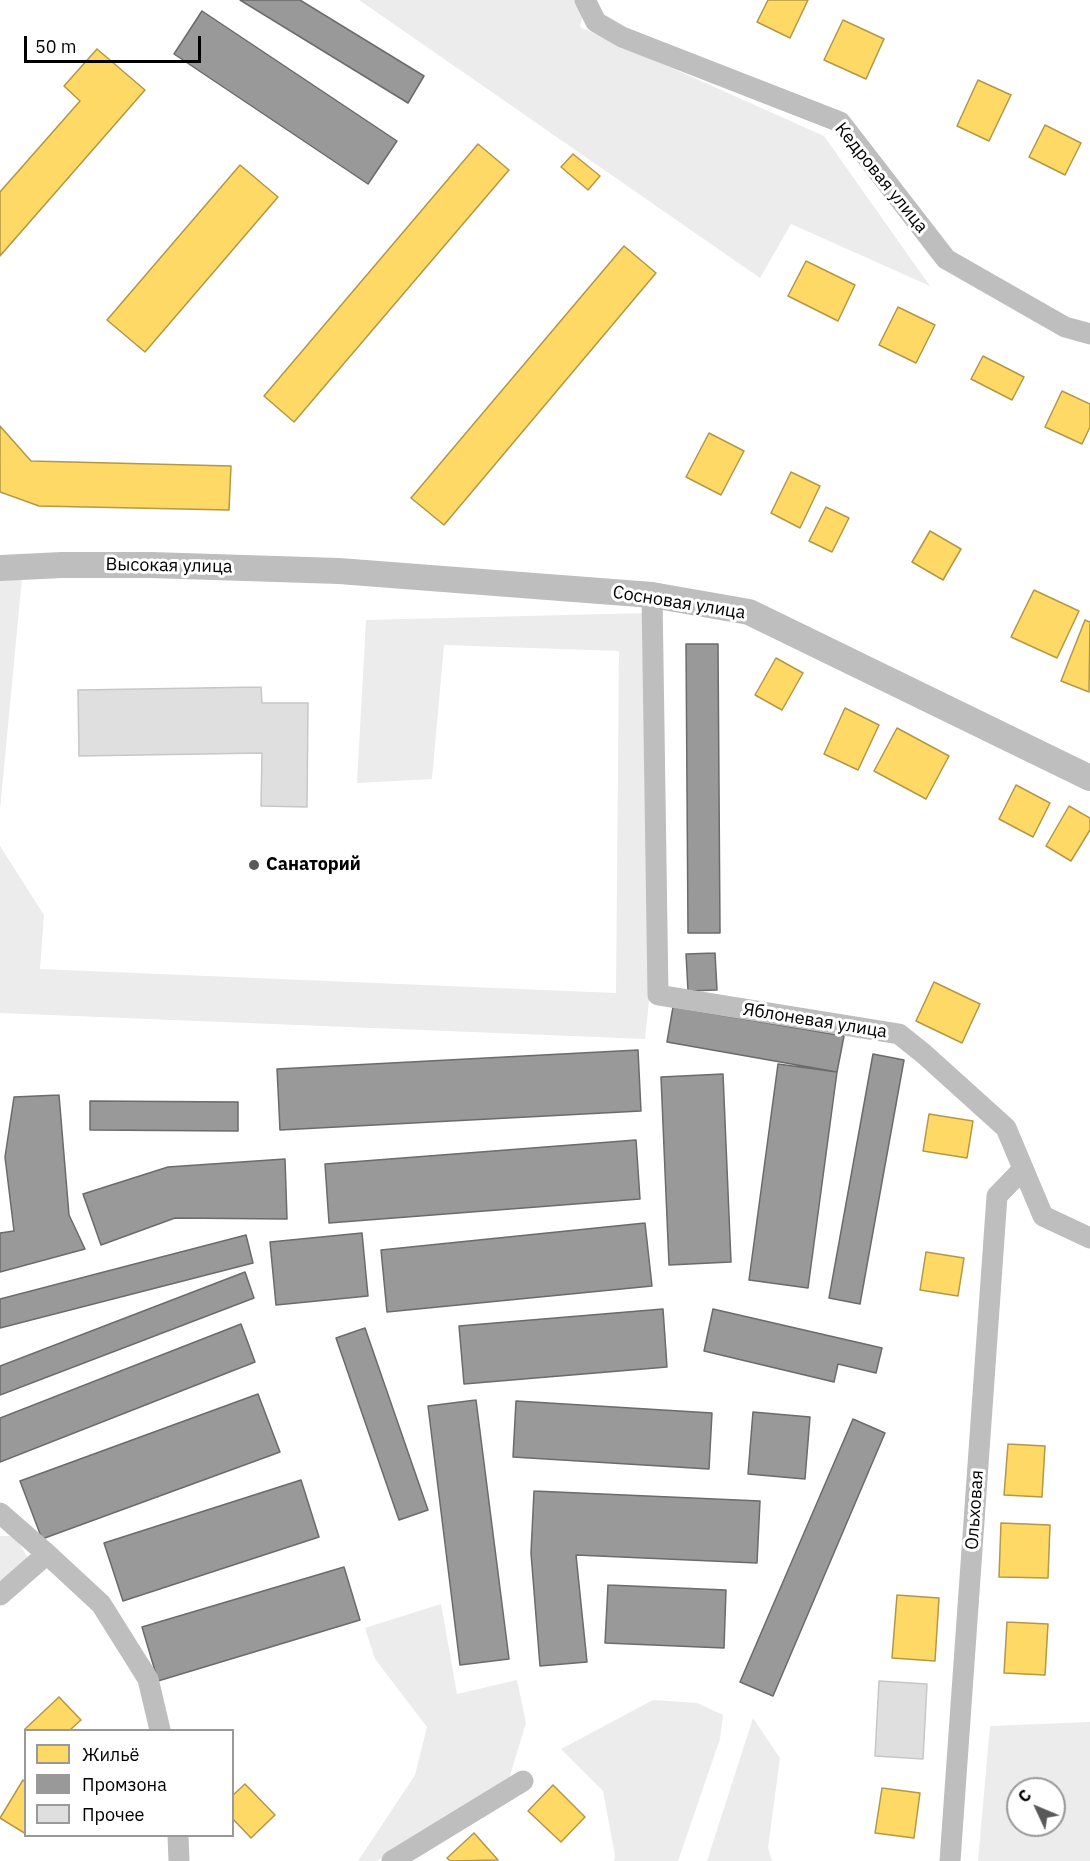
<!DOCTYPE html>
<html>
<head>
<meta charset="utf-8">
<style>
	body { margin:0 }
	#map { position:relative; width:1090px; height:1861px; overflow:hidden; background:#fff; font-family:"IBM Plex Sans",sans-serif }
	canvas { display:block }
	.legend { position:absolute; left:24px; top:1729px; width:210px; height:108px; box-sizing:border-box; background:#fff; border:2px solid #999; margin:0; padding:8px 10px; list-style:none; font-size:18px; color:#000 }
	.legend li { display:flex; align-items:center; gap:12px; height:30px }
	.legend b { width:30px; border:2px solid #999 }
	.north { position:absolute; left:1006px; top:1777px; width:60px; height:60px; box-sizing:border-box; background:#fff; border:2px solid #999; border-radius:50%; rotate:314deg; font-size:16px; font-weight:700; line-height:24px; text-align:center; color:#000 }
	.north::after { content:''; display:block; margin:auto; width:21px; height:27px; background:#595959; clip-path:polygon(50% 0,100% 100%,50% 72%,0 100%) }
	.scale { position:absolute; left:24px; top:36px; width:177px; height:27px; box-sizing:border-box; border:3px solid #000; border-top:0; padding-left:8px; font-size:18px; line-height:21px; white-space:nowrap; color:#000; -webkit-text-stroke:4px #fff; paint-order:stroke }
</style>
</head>
<body>
<div id="map">
<canvas width="1090" height="1861"></canvas>
<ul class="legend">
<li><b style="height:16px;background:#ffd966"></b>Жильё</li>
<li><b style="height:16px;background:#999"></b>Промзона</li>
<li><b style="height:16px;background:#dfdfdf"></b>Прочее</li>
</ul>
<div class="north">С</div>
<div class="scale">50 m</div>
</div>
<script>
const ctx = document.querySelector('canvas').getContext('2d');
ctx.lineJoin = 'round';
function fillPath(path, color) { ctx.fillStyle = color; ctx.fill(path, 'evenodd'); }
const poly = rows => new Path2D(rows.map(r => 'M' + r).join(''));
function stroke(path, color, width, dash) { ctx.strokeStyle = color; ctx.lineWidth = width; ctx.lineCap = dash ? 'butt' : 'round'; ctx.setLineDash(dash || []); ctx.stroke(path); }
function write(font, color, halo, rows, align = 'center') {
  ctx.font = font + ' "IBM Plex Sans",sans-serif'; ctx.lineWidth = 6; ctx.setLineDash([]); ctx.textBaseline = 'middle'; ctx.strokeStyle = halo; ctx.fillStyle = color; for (const [text, x, y, turn = 0] of rows) {
    ctx.save(); ctx.translate(x, y); ctx.rotate((+turn || 0) * Math.PI / 180); ctx.textAlign = isNaN(turn) ? turn : align; if (halo) ctx.strokeText(text, 0, 0); ctx.fillText(text, 0, 0); ctx.restore();
  }
}
const green = poly([
	[359,0,586,0,580,27,824,136,930,286,791,224,760,278],
	[0,575,22,578,0,810],
	[647,613,650,992,645,1039,0,1013,0,846,44,915,40,969,616,993,619,651,444,645,432,779,357,783,366,620],
	[0,1536,15,1536,28,1558,0,1581],
	[441,1604,457,1694,517,1680,526,1723,508,1782,377,1861,358,1861,415,1775,427,1727,375,1659,365,1628],
	[653,1700,697,1703,723,1715,720,1739,678,1861,614,1861,615,1856,603,1791,561,1749],
	[753,1718,780,1758,768,1848,772,1861,707,1861],
	[1090,1722,1090,1861,978,1861,990,1726],
	[1018,1789,1054,1789,1054,1825,1018,1825]
]);
const homes = poly([
	[768,0,808,0,790,38,757,22,768,0],
	[843,20,884,39,866,79,824,60,843,20],
	[97,49,145,90,0,256,0,192,80,101,64,86,97,49],
	[978,80,1011,95,989,141,957,126,978,80],
	[1045,125,1081,143,1065,175,1029,157,1045,125],
	[478,144,509,170,294,422,264,396,478,144],
	[573,154,600,176,588,190,561,167,573,154],
	[240,165,278,197,145,352,107,320,240,165],
	[624,246,656,273,444,525,411,498,624,246],
	[806,261,855,285,838,321,788,296,806,261],
	[898,307,935,325,916,363,879,345,898,307],
	[983,356,1024,377,1012,400,971,379,983,356],
	[1062,391,1090,404,1090,427,1082,444,1045,427,1062,391],
	[0,426,31,461,231,466,229,510,39,506,0,492,0,426],
	[709,433,744,451,721,495,686,477,709,433],
	[791,472,820,486,800,528,771,513,791,472],
	[826,507,849,518,832,552,809,541,826,507],
	[930,531,961,549,943,580,912,562,930,531],
	[1034,590,1079,611,1057,658,1011,637,1034,590],
	[1085,620,1090,622,1089,692,1061,681,1085,620],
	[776,658,803,673,782,710,755,695,776,658],
	[845,708,879,725,858,770,824,754,845,708],
	[897,728,949,756,926,799,874,771,897,728],
	[1016,785,1050,803,1033,837,999,819,1016,785],
	[1069,806,1090,818,1090,830,1071,861,1046,846,1069,806],
	[934,982,980,1004,962,1043,916,1021,934,982],
	[929,1114,973,1121,967,1158,923,1151,929,1114],
	[926,1252,964,1258,958,1296,920,1290,926,1252],
	[1008,1444,1045,1446,1042,1497,1004,1495,1008,1444],
	[1001,1523,1050,1525,1048,1578,999,1577,1001,1523],
	[897,1595,939,1598,935,1661,892,1658,897,1595],
	[1007,1622,1048,1624,1045,1675,1004,1673,1007,1622],
	[59,1697,81,1720,70,1730,26,1730,25,1729,59,1697],
	[23,1780,26,1782,26,1834,0,1818,23,1780],
	[245,1784,275,1815,251,1838,232,1818,232,1796,245,1784],
	[553,1785,585,1817,561,1842,528,1811,553,1785],
	[882,1788,920,1793,914,1838,875,1833,882,1788],
	[474,1833,498,1860,450,1861,447,1858,474,1833]
]);
const industry = poly([
	[240,0,300,0,424,76,408,103,240,0],
	[202,11,397,141,368,184,174,54,202,11],
	[686,644,718,644,720,933,688,933,686,644],
	[715,953,717,990,688,991,686,954,715,953],
	[673,1007,844,1036,837,1072,667,1042,673,1007],
	[638,1050,641,1111,280,1130,277,1069,638,1050],
	[873,1054,904,1060,860,1304,829,1298,873,1054],
	[778,1064,837,1072,808,1288,749,1280,778,1064],
	[723,1074,731,1262,669,1265,661,1077,723,1074],
	[59,1095,69,1215,85,1249,0,1272,0,1233,14,1231,5,1157,14,1097,59,1095],
	[90,1101,238,1102,238,1131,90,1130,90,1101],
	[636,1140,640,1199,329,1223,325,1164,636,1140],
	[285,1159,287,1219,175,1218,101,1245,83,1194,168,1167,285,1159],
	[645,1223,652,1286,387,1312,381,1250,645,1223],
	[362,1233,368,1296,276,1305,270,1242,362,1233],
	[246,1235,253,1263,0,1328,0,1299,246,1235],
	[245,1272,254,1298,0,1395,0,1366,245,1272],
	[663,1309,667,1367,464,1384,459,1326,663,1309],
	[713,1309,882,1348,876,1373,838,1364,834,1382,704,1351,713,1309],
	[241,1324,255,1362,0,1462,0,1418,241,1324],
	[365,1328,428,1510,399,1520,336,1338,365,1328],
	[258,1394,280,1452,42,1539,20,1481,258,1394],
	[476,1400,509,1659,460,1665,428,1406,476,1400],
	[516,1401,712,1413,709,1469,513,1457,516,1401],
	[753,1412,810,1417,805,1479,748,1474,753,1412],
	[853,1419,885,1433,773,1696,740,1682,853,1419],
	[301,1480,319,1537,123,1601,104,1543,301,1480],
	[534,1491,760,1501,757,1563,576,1555,587,1662,540,1666,531,1553,534,1491],
	[344,1567,360,1620,158,1681,142,1627,344,1567],
	[608,1585,726,1590,724,1648,605,1643,608,1585]
]);
const building = poly([
	[261,687,262,703,308,703,307,807,261,806,262,753,79,756,78,690,261,687],
	[879,1681,927,1684,923,1759,875,1756,879,1681]
]);
const minor = poly([
	[585,0,596,22,622,37,840,122,946,259,1065,327,1090,334],
	[652,595,658,995,899,1034,924,1054,1006,1128,1043,1216,1090,1238],
	[0,1513,47,1554,101,1604,148,1679,160,1730],
	[0,1595,47,1554],
	[178,1836,179,1861],
	[392,1861,523,1781],
	[950,1861,997,1196,1023,1169]
]);
const tertiary = poly([
	[0,568,62,565,151,565,339,571,652,595,749,612,1090,778]
]);
const markers = [
	[254,865,6,"#595959"]
];
const streetNames = [
	["Кедровая улица",881,178,51],
	["Высокая улица",169,566,1],
	["Сосновая улица",679,603,9],
	["Яблоневая улица",815,1021,9],
	["Ольховая",975,1510,-86]
];
const poiNames = [
	["Санаторий",266,865]
];
fillPath(green, '#ececec');
fillPath(homes, '#ffd966');
stroke(homes, '#b29847', 1.5);
fillPath(industry, '#999');
stroke(industry, '#6b6b6b', 1.5);
fillPath(building, '#dfdfdf');
stroke(building, '#c7c7c7', 1.5);
stroke(minor, '#bebebe', 21);
stroke(tertiary, '#bebebe', 26);
for (const [x, y, r, color] of markers) { const dot = new Path2D(); dot.arc(x, y, r, 0, 2 * Math.PI); ctx.fillStyle = color; ctx.fill(dot); stroke(dot, '#fff', 2); }
write('18px', '#000', '#fff', streetNames);
write('bold 18px', '#000', '#fff', poiNames, 'left');
</script>
</body>
</html>
